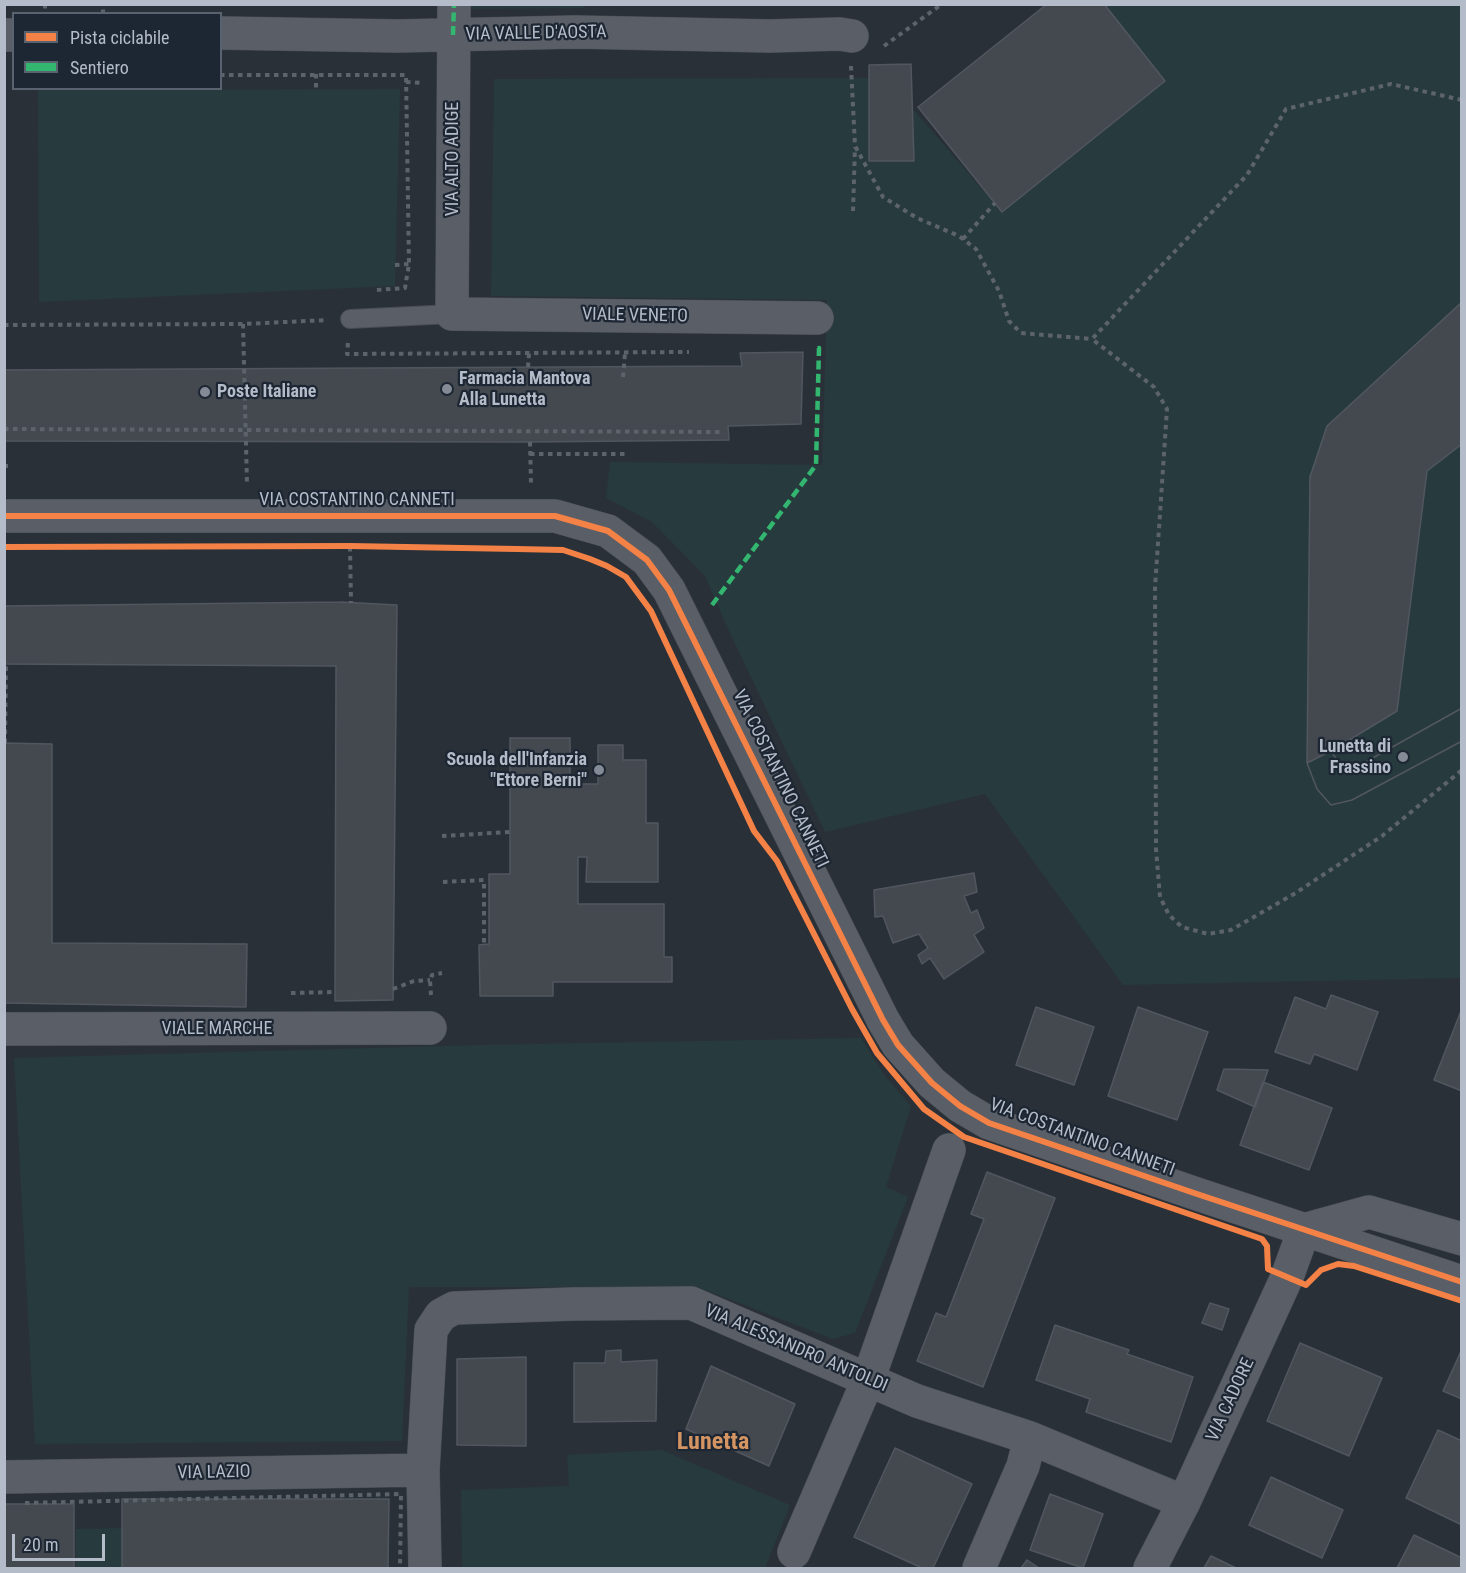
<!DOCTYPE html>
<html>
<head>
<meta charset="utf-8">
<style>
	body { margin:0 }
	#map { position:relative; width:1466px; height:1573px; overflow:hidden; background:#2a3038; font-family:"Roboto Condensed",sans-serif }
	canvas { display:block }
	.frame { position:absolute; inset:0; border:6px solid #b4bcc9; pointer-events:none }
	.legend { position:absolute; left:12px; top:12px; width:210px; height:78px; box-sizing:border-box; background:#1d2633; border:2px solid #59626f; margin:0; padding:8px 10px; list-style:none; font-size:18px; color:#b4bcc9 }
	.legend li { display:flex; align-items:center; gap:12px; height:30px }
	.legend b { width:30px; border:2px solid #59626f }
	.scale { position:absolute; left:12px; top:1534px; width:93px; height:27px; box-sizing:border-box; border:3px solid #b4bcc9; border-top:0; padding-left:8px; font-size:18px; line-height:21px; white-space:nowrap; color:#b4bcc9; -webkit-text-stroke:4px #1d2633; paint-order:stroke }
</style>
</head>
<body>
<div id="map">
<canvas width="1466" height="1573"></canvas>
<div class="frame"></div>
<ul class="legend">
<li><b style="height:8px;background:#f48246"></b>Pista ciclabile</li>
<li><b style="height:8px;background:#33b770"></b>Sentiero</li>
</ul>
<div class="scale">20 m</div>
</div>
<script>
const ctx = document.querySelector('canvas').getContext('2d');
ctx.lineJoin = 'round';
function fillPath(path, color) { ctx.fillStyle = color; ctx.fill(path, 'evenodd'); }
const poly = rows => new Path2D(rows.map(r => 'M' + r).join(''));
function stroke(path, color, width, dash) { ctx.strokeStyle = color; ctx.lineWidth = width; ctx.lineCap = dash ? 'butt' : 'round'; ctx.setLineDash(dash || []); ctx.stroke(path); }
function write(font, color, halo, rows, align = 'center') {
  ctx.font = font + ' "Roboto Condensed",sans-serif'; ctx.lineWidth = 4.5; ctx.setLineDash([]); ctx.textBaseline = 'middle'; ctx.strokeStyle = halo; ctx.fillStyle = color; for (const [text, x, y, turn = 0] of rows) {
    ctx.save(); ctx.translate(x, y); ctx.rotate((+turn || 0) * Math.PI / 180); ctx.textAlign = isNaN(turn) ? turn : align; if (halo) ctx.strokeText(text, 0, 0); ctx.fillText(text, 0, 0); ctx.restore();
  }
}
const green = poly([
	[584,5,584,8,471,9,471,5],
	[1104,5,1461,5,1461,978,1123,985,985,794,825,832,728,629,705,576,652,522,606,498,610,462,822,465,827,300,491,296,494,79,869,78,870,161,914,161,913,109,1002,212,1165,81],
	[400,89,395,286,39,302,38,90],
	[861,1038,885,1076,911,1106,886,1187,908,1197,855,1333,833,1339,697,1287,409,1287,402,1441,35,1444,14,1058,480,1045],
	[662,1450,790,1505,765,1568,462,1568,461,1490,569,1486,567,1455],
	[122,1528,122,1568,76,1568,76,1529]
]);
const building = poly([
	[1047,4,1104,4,1165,81,1002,212,918,107,1047,4],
	[911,64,914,161,869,161,869,65,911,64],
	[1462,302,1462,444,1427,471,1397,711,1331,751,1307,763,1310,477,1327,426,1462,302],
	[803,352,801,424,728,426,729,440,530,442,4,441,4,370,742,366,740,353,803,352],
	[340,602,397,605,393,1000,335,1001,336,666,4,664,4,606,340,602],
	[1462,708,1462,741,1352,800,1331,805,1317,789,1307,763,1331,751,1346,773,1462,708],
	[1462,708,1462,741,1352,800,1331,805,1317,789,1307,763,1331,751,1346,773,1462,708],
	[510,738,570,738,570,784,598,784,598,745,623,745,623,760,646,760,646,823,658,823,658,882,586,882,587,857,578,857,578,904,664,904,664,957,672,957,672,982,553,982,553,996,480,996,479,945,489,944,489,874,510,874,510,738],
	[4,743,52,744,52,943,247,944,246,1007,4,1003,4,743],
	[974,873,977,892,964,896,971,913,977,910,984,928,974,935,984,952,944,979,930,958,922,964,918,955,928,948,919,934,893,943,883,916,875,917,874,890,974,873],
	[1331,995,1378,1012,1357,1070,1314,1054,1310,1064,1275,1052,1295,997,1326,1009,1331,995],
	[1036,1007,1094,1027,1074,1085,1016,1065,1036,1007],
	[1138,1007,1208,1032,1177,1120,1108,1096,1138,1007],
	[1461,1011,1462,1012,1462,1091,1434,1080,1461,1011],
	[1224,1069,1268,1070,1255,1107,1217,1090,1224,1069],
	[1263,1082,1332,1108,1309,1170,1240,1145,1263,1082],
	[987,1172,1055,1198,983,1387,917,1361,936,1313,946,1317,984,1219,971,1214,987,1172],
	[1210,1303,1229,1309,1222,1330,1202,1323,1210,1303],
	[1055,1325,1129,1350,1127,1354,1193,1377,1171,1442,1086,1412,1090,1399,1036,1380,1055,1325],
	[1300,1343,1382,1378,1349,1456,1267,1421,1300,1343],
	[1462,1349,1462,1399,1443,1391,1462,1349],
	[621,1350,621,1362,657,1360,656,1421,574,1422,574,1363,605,1363,606,1351,621,1350],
	[526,1357,526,1446,457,1445,457,1359,526,1357],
	[711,1366,795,1404,769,1466,686,1429,711,1366],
	[1438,1430,1462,1441,1462,1525,1406,1498,1438,1430],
	[895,1448,972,1484,933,1568,922,1568,854,1537,895,1448],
	[1271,1477,1343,1510,1322,1558,1249,1525,1271,1477],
	[1050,1494,1103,1514,1083,1568,1030,1550,1050,1494],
	[122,1499,389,1499,388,1568,122,1568,122,1499],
	[5,1504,74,1504,74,1568,5,1568,5,1504],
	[1414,1535,1462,1558,1462,1568,1397,1568,1414,1535],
	[1211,1556,1236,1568,1204,1568,1211,1556],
	[1027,1560,1039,1568,1021,1568,1027,1560]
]);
const path = poly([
	[45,4,45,14],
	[103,14,103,4],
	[884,46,942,4],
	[851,66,855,146,883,197,917,218,959,236,976,249,999,291,1009,321,1021,333,1092,339],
	[316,74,316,91],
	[220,75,406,75,409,264,405,288,376,290],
	[406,82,423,83],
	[1462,100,1391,84,1286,109,1247,175,1092,339,1154,387,1167,409,1155,588,1156,849,1160,897,1169,915,1182,927,1208,934,1231,930,1294,894,1382,836,1462,770],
	[853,211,855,147],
	[963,239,995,203],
	[395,265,409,264],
	[243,324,247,484],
	[4,325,243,324,328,320],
	[348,343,347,354,689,352],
	[528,367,529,353],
	[623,377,625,353],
	[4,429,724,432],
	[530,442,531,483],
	[530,454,626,454],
	[4,466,8,466],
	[350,547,351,603],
	[5,743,6,664],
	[442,836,510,832],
	[443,882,484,880,484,945],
	[393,989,414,981,430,980],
	[291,993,335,992],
	[431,995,430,980,432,975,442,973]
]);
const service = poly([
	[350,319,452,314]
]);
const minor = poly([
	[454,4,452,314,817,318],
	[220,33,398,36,575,32,770,36,840,34,852,36],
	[4,35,14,35],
	[4,516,555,516,608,531,647,560,669,590,883,1020,898,1045,932,1083,960,1106,989,1123,1197,1194,1462,1282],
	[4,1029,430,1028],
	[1304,1230,1369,1212,1462,1239],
	[4,1477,423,1470],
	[794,1552,868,1380,949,1150],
	[425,1568,423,1470,431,1330,441,1315,454,1308,573,1304,691,1303,917,1401,1030,1438,1184,1502],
	[979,1568,1023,1466,1030,1438],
	[1150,1568,1184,1502,1287,1277,1304,1230]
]);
const pathBridge = poly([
	[25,1503,401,1494,400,1568]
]);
const quiet = poly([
	[453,35,454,4],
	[712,605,816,465,819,348,817,349]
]);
const cycleway = poly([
	[4,516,555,516,608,531,647,560,669,590,883,1020,898,1045,932,1083,960,1106,989,1123,1197,1194,1462,1282],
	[4,547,350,546,517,549,563,550,590,559,607,566,626,577,651,611,754,831,777,861,852,1009,877,1053,924,1109,964,1137,1262,1239,1267,1246,1268,1269,1306,1285,1321,1270,1338,1264,1354,1266,1462,1301]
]);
const markers = [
	[447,389,6,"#848b96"],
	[205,392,6,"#848b96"],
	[1403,757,6,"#848b96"],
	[599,770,6,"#848b96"]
];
const streetNames = [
	["VIA VALLE D'AOSTA",536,34,-1],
	["VIA ALTO ADIGE",453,159,-90],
	["VIALE VENETO",635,316,1],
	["VIA COSTANTINO CANNETI",357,500],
	["VIA COSTANTINO CANNETI",780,779,64],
	["VIALE MARCHE",217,1029],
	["VIA COSTANTINO CANNETI",1082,1138,20],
	["VIA ALESSANDRO ANTOLDI",796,1349,23],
	["VIA CADORE",1231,1400,-65],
	["VIA LAZIO",214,1473,-1]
];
const poiNames = [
	["Farmacia Mantova",459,379],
	["Alla Lunetta",459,400],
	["Poste Italiane",217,392],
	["Lunetta di",1391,747,"right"],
	["Frassino",1391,768,"right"],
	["Scuola dell'Infanzia",587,760,"right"],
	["\"Ettore Berni\"",587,781,"right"]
];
const districtNames = [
	["Lunetta",713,1443]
];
fillPath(green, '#273a3e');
fillPath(building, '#444950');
stroke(building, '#52575f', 1.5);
stroke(service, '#484c53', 20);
stroke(minor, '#484c53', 34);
stroke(path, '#5d636a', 4, [4.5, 4.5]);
stroke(service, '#5a5e66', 18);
stroke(minor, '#5a5e66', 33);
stroke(pathBridge, '#5d636a', 4, [4.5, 4.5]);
stroke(quiet, '#33b770', 4.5, [9, 4.5]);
stroke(cycleway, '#f48246', 6);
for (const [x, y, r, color] of markers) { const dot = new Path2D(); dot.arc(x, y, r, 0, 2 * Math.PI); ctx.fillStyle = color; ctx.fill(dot); stroke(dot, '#1d2633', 2); }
write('18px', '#b4bcc9', '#1d2633', streetNames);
write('bold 18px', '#b4bcc9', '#1d2633', poiNames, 'left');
write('bold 24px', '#d59563', '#1d2633', districtNames);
</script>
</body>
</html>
